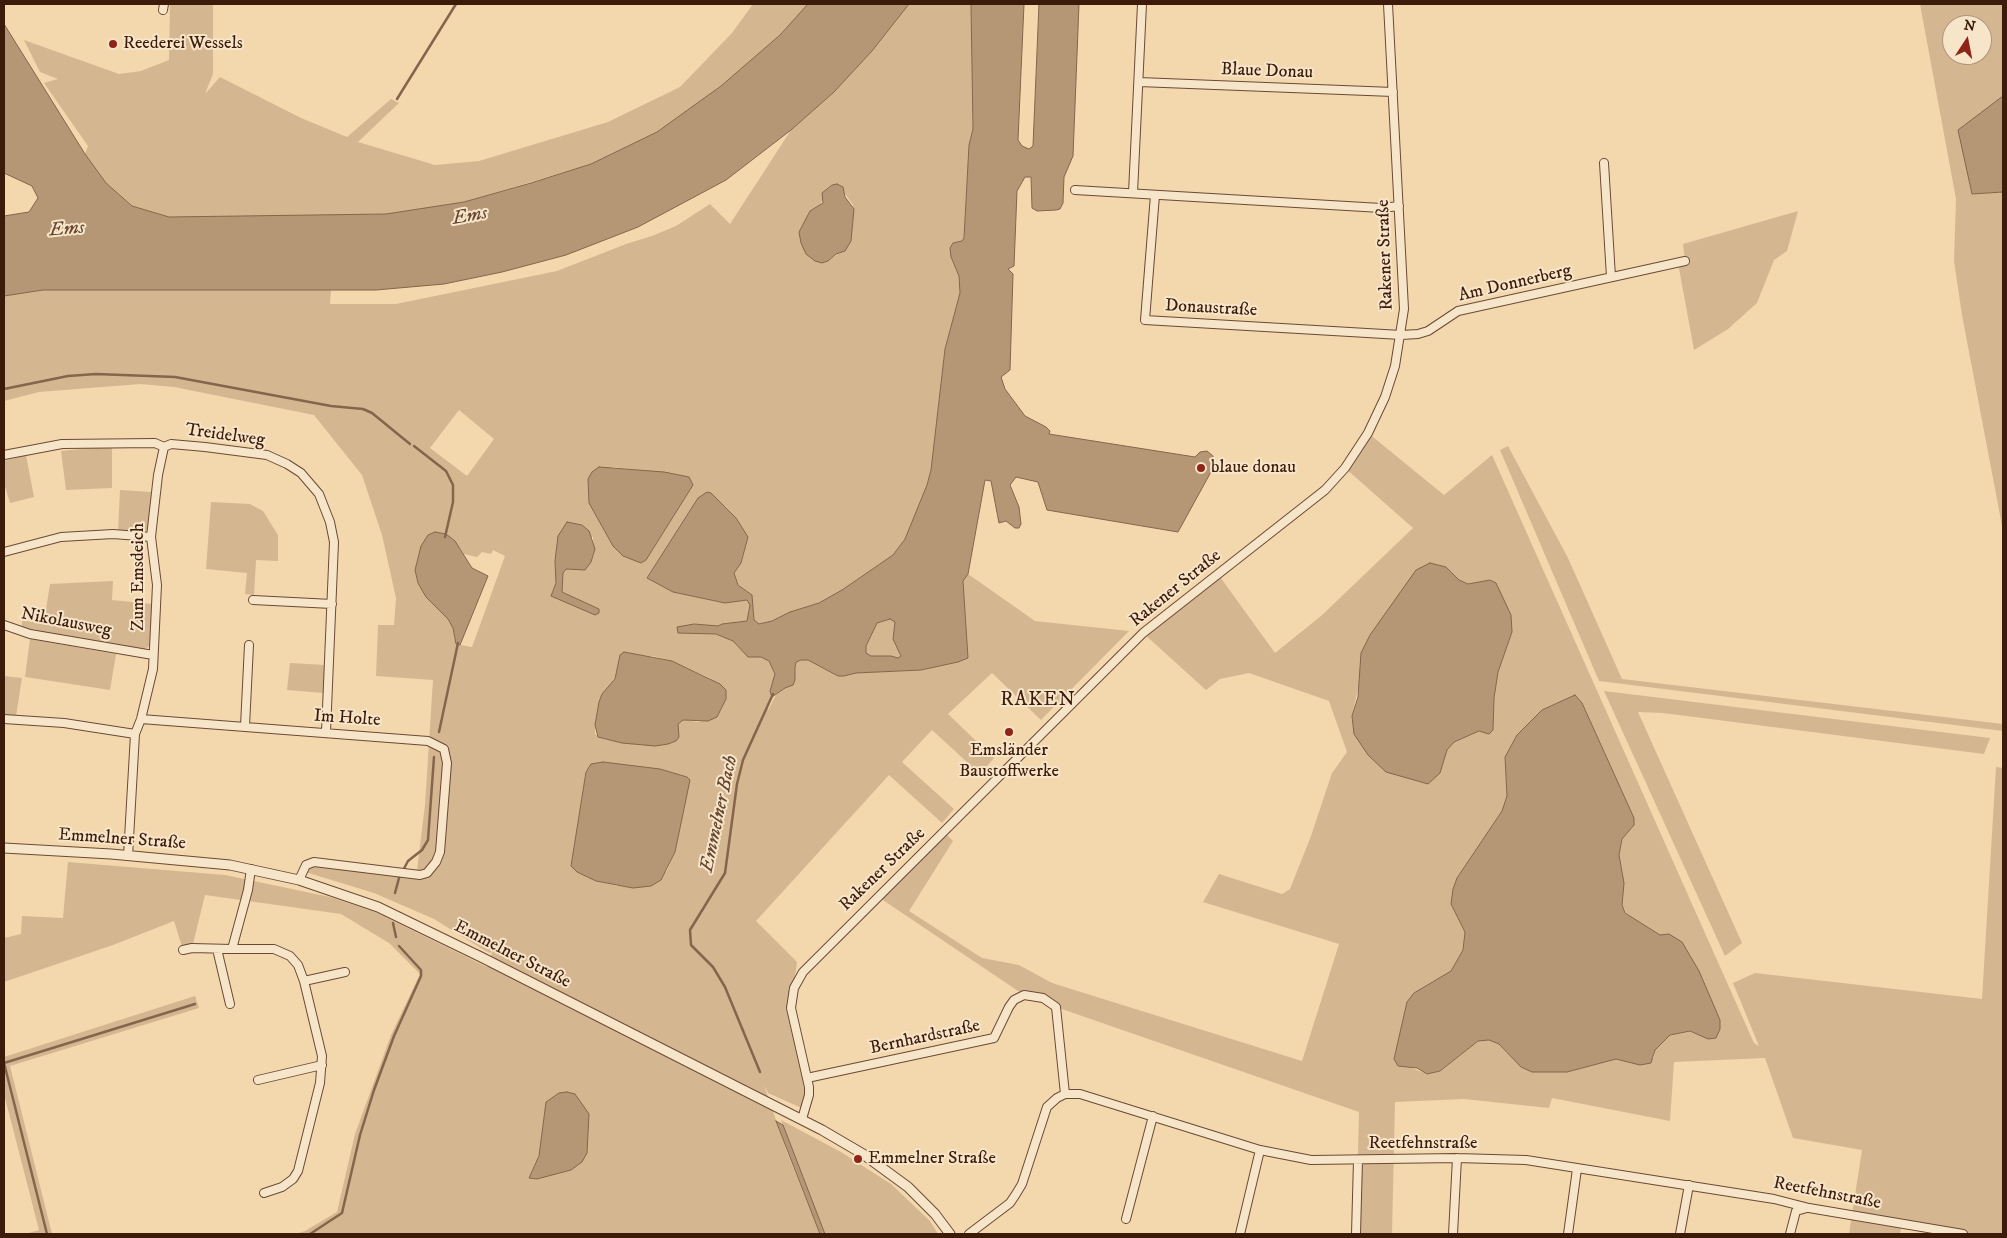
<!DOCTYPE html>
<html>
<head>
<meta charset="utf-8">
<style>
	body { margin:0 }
	#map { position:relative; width:2007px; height:1238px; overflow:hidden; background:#f3d7ad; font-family:"IM FELL DW Pica",serif }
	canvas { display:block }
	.frame { position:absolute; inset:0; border:5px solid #3d1b0b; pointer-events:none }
	.north { position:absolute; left:1942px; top:15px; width:50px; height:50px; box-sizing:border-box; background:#f7e5ca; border:1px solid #ad947e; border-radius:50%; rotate:11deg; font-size:14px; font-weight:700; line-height:20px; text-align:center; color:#3d1b0b }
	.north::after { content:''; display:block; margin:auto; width:18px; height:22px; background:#8f2418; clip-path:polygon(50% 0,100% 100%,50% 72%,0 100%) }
</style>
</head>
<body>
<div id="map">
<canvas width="2007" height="1238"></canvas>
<div class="frame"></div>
<div class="north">N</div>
</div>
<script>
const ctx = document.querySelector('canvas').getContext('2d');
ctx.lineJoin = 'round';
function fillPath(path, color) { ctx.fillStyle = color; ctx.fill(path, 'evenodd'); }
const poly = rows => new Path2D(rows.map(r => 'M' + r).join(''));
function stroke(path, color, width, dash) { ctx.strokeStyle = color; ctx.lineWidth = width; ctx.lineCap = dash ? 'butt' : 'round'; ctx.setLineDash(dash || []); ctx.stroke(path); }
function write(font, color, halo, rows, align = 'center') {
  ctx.font = font + ' "IM FELL DW Pica",serif'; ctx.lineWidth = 4; ctx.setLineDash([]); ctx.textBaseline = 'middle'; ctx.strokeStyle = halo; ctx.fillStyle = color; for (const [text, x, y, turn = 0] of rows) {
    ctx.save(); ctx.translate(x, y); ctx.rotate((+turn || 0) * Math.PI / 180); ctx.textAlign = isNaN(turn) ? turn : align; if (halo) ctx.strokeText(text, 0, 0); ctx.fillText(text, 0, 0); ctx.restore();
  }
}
const green = poly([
	[170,4,213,4,213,74,205,94,220,77,301,118,347,137,391,99,399,103,358,142,435,165,479,161,608,122,680,87,732,33,753,4,808,4,780,35,721,86,657,132,591,164,464,202,386,214,251,217,169,217,132,206,106,183,85,154,88,146,44,83,58,79,40,72,24,40,119,74,141,71,169,60],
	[909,4,971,4,973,129,969,145,964,238,962,241,953,243,950,248,951,258,959,276,960,293,945,349,931,470,927,485,905,539,893,555,842,590,819,603,790,612,779,619,759,624,754,620,752,595,738,584,734,573,741,563,748,537,736,518,725,506,698,498,647,578,673,592,725,603,747,600,750,605,748,621,722,624,718,626,694,624,678,633,716,634,733,641,748,657,761,657,769,661,775,674,770,691,772,697,767,709,768,710,776,695,795,680,795,667,796,662,800,660,808,660,838,676,844,676,856,673,921,670,958,662,968,658,963,581,968,574,1035,621,1129,631,1041,720,992,673,948,714,994,758,980,774,932,730,902,762,954,809,942,823,889,775,756,921,797,962,791,1008,807,1078,806,1110,768,1093,764,1085,787,1152,820,1234,295,1234,305,1231,337,1212,355,1134,391,1035,420,974,389,943,341,914,205,895,192,948,183,950,174,921,113,945,4,982,4,938,21,934,22,916,63,918,68,862,225,875,330,897,375,912,487,967,493,950,490,953,484,950,434,919,374,893,302,871,306,865,416,878,425,805,433,680,376,676,378,625,394,625,396,598,382,535,362,475,314,415,174,387,140,384,39,392,4,401,4,296,43,290,331,290,330,304,396,304,557,271,626,244,652,236,676,226,710,204,730,224,791,130,834,92,872,51],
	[832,185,843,191,853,205,853,221,851,233,839,253,828,261,799,232,810,211,820,206,826,189],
	[459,410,494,439,467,476,430,448],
	[613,467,680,475,693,485,646,560,641,563,613,546,589,503],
	[435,532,446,534,455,541,464,554,477,557,482,552,491,554,493,550,505,556,472,647,456,644,453,628,448,619,426,596,418,583,415,570,421,546],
	[593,536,594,555,585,570,566,569,563,573,562,592,599,609,551,596,556,583,556,573],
	[652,656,672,661,710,678,726,699,717,717,698,722,683,720,678,723,677,730,655,746,604,739,595,734,595,725,602,694,612,685,617,672],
	[603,762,660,769,687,777,689,781,675,852,667,871,618,886,596,881,577,872,571,866,586,772,591,764],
	[546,1102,537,1179,529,1178,539,1156],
	[1920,4,2003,4,2003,96,1972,194,2003,192,2003,531,1962,315,1954,261,1956,199],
	[1952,25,1982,25,1982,55,1952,55],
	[1798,211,1787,251,1774,260,1757,303,1728,329,1694,350,1678,263,1685,261,1683,244],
	[1368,433,1444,495,1492,455,1754,1043,1759,1046,1733,983,1755,973,1982,999,1996,767,2003,768,2003,1234,1963,1234,1902,1224,1900,1234,1849,1234,1862,1150,1793,1138,1765,1058,1674,1062,1670,1121,1552,1098,1549,1108,1464,1099,1395,1102,1392,1234,1356,1234,1359,1112,1056,1007,1043,998,1024,995,877,896,944,832,953,841,909,911,982,958,1019,965,1052,983,1302,1061,1339,944,1203,902,1219,874,1282,894,1290,889,1311,836,1332,773,1347,752,1329,701,1249,673,1220,679,1206,690,1143,633,1218,574,1275,653,1321,616,1413,528,1345,468],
	[1446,567,1459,580,1469,584,1490,580,1512,632,1498,672,1494,698,1493,730,1489,733,1479,731,1469,735,1454,742,1447,750,1352,716,1370,635,1390,608],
	[1575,695,1582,703,1634,818,1632,828,1627,831,1622,839,1619,855,1623,876,1622,905,1626,913,1636,921,1660,935,1669,934,1716,1038,1708,1039,1690,1031,1670,1035,1655,1050,1654,1058,1626,1061,1616,1059,1567,1072,1521,1067,1499,1044,1489,1040,1478,1041,1440,1071,1427,1074,1407,1066,1414,993,1451,971,1463,950,1465,932,1455,912,1453,889,1457,878,1502,811,1507,796,1505,757,1517,735,1542,710],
	[112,446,112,488,66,490,61,451],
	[1508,446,1568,558,1622,679,2003,724,2003,731,1599,681,1500,450],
	[26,455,34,497,10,503,4,483,4,461],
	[120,490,151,492,150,526,145,532,118,532],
	[211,502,250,504,263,511,278,535,278,561,256,560,254,595,245,594,247,573,206,569],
	[113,581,112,600,152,604,151,644,147,648,142,650,33,631,22,626,22,621,44,622,50,584],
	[890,619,895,622,893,639,901,656,898,658,891,656,871,656,865,653,866,646,877,623],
	[30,639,116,654,110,690,25,677],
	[290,663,325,665,324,693,287,690],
	[4,676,22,678,16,716,4,715],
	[1604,691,1990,738,1984,754,1663,713,1638,712,1742,943,1725,956],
	[195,996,199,1008,10,1066,52,1234,25,1234,39,1230,4,1094,4,1057],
	[781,1120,841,1152,891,1184,930,1221,938,1234,825,1234]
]);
const water = poly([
	[808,4,909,4,872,51,834,92,791,130,726,180,638,227,566,255,502,272,444,284,376,290,43,290,4,296,4,216,29,212,38,198,32,186,4,173,4,24,85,154,106,183,132,206,169,217,386,214,464,202,531,183,591,164,657,132,721,86,780,35,808,4],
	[971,4,1024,4,1018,140,1022,146,1029,149,1033,146,1039,4,1079,4,1073,156,1064,177,1063,203,1060,209,1056,210,1037,211,1032,208,1031,177,1025,177,1017,191,1014,266,1008,269,1013,274,1010,370,1001,377,1005,389,1025,416,1046,427,1050,431,1049,434,1195,457,1200,452,1207,451,1213,456,1212,470,1178,532,1047,510,1038,482,1016,477,1010,485,1019,507,1021,524,1019,528,1015,528,1006,521,999,523,991,481,985,480,968,574,963,581,968,658,958,662,921,670,856,673,844,676,838,676,808,660,801,660,796,662,795,667,795,680,793,685,785,688,772,697,770,691,775,674,769,661,761,657,748,657,733,641,716,634,678,633,677,627,694,624,718,626,722,624,747,621,750,605,747,600,725,603,673,592,647,578,698,498,707,492,711,493,736,518,748,537,741,563,734,573,738,585,752,595,754,620,759,624,772,621,790,612,819,603,842,590,893,555,905,539,927,485,931,470,945,349,960,293,959,276,951,257,950,248,953,243,962,241,964,238,969,145,973,129,971,4],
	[890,619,895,622,893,639,901,656,898,658,891,656,871,656,866,653,866,646,877,623,890,619],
	[2003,96,2003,192,1972,194,1958,130,2003,96],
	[837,184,843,187,845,197,854,209,851,241,845,251,836,254,828,261,822,263,815,261,806,254,801,243,799,232,810,211,823,203,822,193,832,185,837,184],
	[599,467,664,472,689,477,693,485,646,560,641,563,623,556,613,546,589,503,588,479,592,472,599,467],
	[567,522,582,525,589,531,595,549,591,562,585,570,566,569,563,573,562,592,599,609,599,613,595,615,551,596,556,583,555,561,558,536,567,522],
	[435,532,446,534,455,541,472,568,488,576,460,645,456,644,453,628,448,619,426,597,418,583,415,570,421,546,428,535,435,532],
	[1430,563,1446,567,1459,580,1468,584,1490,580,1496,583,1511,615,1512,632,1498,672,1494,698,1493,730,1489,734,1479,731,1454,742,1447,750,1440,773,1428,784,1386,772,1368,755,1354,734,1352,716,1358,697,1361,653,1370,635,1416,570,1430,563],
	[624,652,672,661,720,684,726,690,726,699,717,717,708,721,683,720,678,724,679,737,676,741,668,744,655,746,622,743,598,737,595,725,599,702,602,694,615,679,620,655,624,652],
	[1575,695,1582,703,1634,818,1634,825,1622,839,1619,855,1624,883,1622,905,1625,913,1660,935,1669,934,1682,942,1699,971,1720,1020,1720,1029,1716,1038,1708,1039,1690,1031,1670,1035,1655,1050,1651,1063,1640,1065,1616,1059,1567,1072,1532,1072,1521,1067,1499,1044,1489,1040,1478,1041,1440,1071,1427,1074,1417,1068,1398,1066,1394,1059,1407,1002,1414,993,1451,971,1463,950,1465,932,1451,904,1453,889,1457,878,1502,811,1507,796,1505,757,1517,735,1542,710,1575,695],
	[603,762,660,769,687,777,690,780,675,852,661,880,651,886,633,888,596,881,577,872,571,866,586,772,591,764,603,762],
	[567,1092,575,1094,589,1114,587,1153,582,1162,571,1170,537,1179,529,1178,539,1156,546,1102,559,1093,567,1092],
	[776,1121,783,1125,825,1234,820,1234,776,1121]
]);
const stream = poly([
	[397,99,456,4],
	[4,389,68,376,96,374,175,377,331,406,363,409,372,413,410,444],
	[414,446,446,471,453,485,453,502,445,537],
	[439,732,458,643],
	[395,893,399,878,408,861,422,850,428,840,434,757],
	[393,923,396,937],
	[760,1072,725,987,713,967,691,945,690,930,725,873,737,784,743,760,773,694],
	[47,1234,4,1063,195,1004],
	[310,1234,342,1213,360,1135,374,1090,394,1036,421,976,421,970,399,946]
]);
const minor = poly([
	[163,10,164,4],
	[1139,82,1393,92],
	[1604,163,1611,277],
	[1075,190,1381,208,1399,206],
	[1133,193,1142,4],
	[1155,195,1145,320,1401,335,1418,334,1428,331,1458,311,1685,261],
	[4,455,62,444,155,443,164,447,171,444,205,447,267,455,287,464,301,473,319,494,330,522,334,542,326,732],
	[4,552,61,537,113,534,151,537],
	[253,600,332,604],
	[4,625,30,634,153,655],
	[4,719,64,723,135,734],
	[141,719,428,741,444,749,447,763,440,852,436,862,427,873,420,875,314,862,306,865,299,880],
	[245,726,249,645],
	[128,856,135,734,141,719,153,669,157,585,151,537,158,475,164,447],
	[251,869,248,890,232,949,274,949,290,956,298,965,304,981,322,1056,320,1083,298,1171,293,1179,282,1187,264,1193],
	[217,949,230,1004],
	[183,950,192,948,232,949],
	[304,981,345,972],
	[807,1078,994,1038,1009,1007,1014,1000,1024,995,1043,998,1056,1007,1065,1094],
	[258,1080,322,1065],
	[802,1119,809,1095,809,1087,791,1008,794,988,803,972,1143,633,1325,490,1345,468,1368,433,1385,397,1395,366,1404,309,1388,4],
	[1126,1219,1153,1116],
	[969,1234,1010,1203,1016,1194,1022,1184,1047,1107,1057,1098,1065,1094,1080,1094,1260,1150,1311,1160,1457,1158,1526,1160,1774,1199,1809,1208,1963,1234],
	[1240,1234,1260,1150],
	[1356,1234,1358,1160],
	[1453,1234,1457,1158],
	[1568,1234,1577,1169],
	[1680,1234,1689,1185],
	[1790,1234,1796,1211,1807,1208]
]);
const tertiary = poly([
	[4,848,111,854,230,865,299,880,378,907,481,957,822,1130,863,1154,908,1187,935,1214,950,1234]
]);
const markers = [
	[113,44,5,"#8f2418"],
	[1201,468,5,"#8f2418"],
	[1009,732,5,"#8f2418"],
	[858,1159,5,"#8f2418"]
];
const poiNames = [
	["Reederei Wessels",123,44],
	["blaue donau",1211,468],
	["Emsländer",1009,751,"center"],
	["Baustoffwerke",1009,772,"center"],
	["Emmelner Straße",868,1159]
];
const streetNames = [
	["Blaue Donau",1267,72,2],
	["Rakener Straße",1386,255,-92],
	["Am Donnerberg",1515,284,-13],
	["Donaustraße",1211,309,3],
	["Treidelweg",225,436,8],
	["Zum Emsdeich",139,577,-90],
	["Rakener Straße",1176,589,-39],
	["Nikolausweg",66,623,11],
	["Im Holte",347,719,4],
	["Emmelner Straße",122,840,4],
	["Rakener Straße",883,870,-44],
	["Emmelner Straße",512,955,27],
	["Bernhardstraße",925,1038,-12],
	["Reetfehnstraße",1423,1144],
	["Reetfehnstraße",1827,1194,11]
];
const waterNames = [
	["Ems",470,217,-10],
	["Ems",67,230,-5],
	["Emmelner Bach",720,814,-78]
];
const quarterNames = [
	["RAKEN",1038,701]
];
fillPath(green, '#d4b791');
fillPath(water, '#b59776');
stroke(water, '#85654b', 1);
stroke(stream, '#85654b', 2.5);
stroke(minor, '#6a4a34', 10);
stroke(tertiary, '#6a4a34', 11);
stroke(minor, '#f7e5ca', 8);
stroke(tertiary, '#f7e5ca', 9);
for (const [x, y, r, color] of markers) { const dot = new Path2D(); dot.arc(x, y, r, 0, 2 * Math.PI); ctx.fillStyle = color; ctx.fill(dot); stroke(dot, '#f7e5ca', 2); }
write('18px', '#3d1b0b', '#f7e5ca', poiNames, 'left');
write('18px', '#3d1b0b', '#f7e5ca', streetNames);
write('italic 19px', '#674630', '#f7e5ca', waterNames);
ctx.letterSpacing = '1px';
write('20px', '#3d1b0b', '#f7e5ca', quarterNames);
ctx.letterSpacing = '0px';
</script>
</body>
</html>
